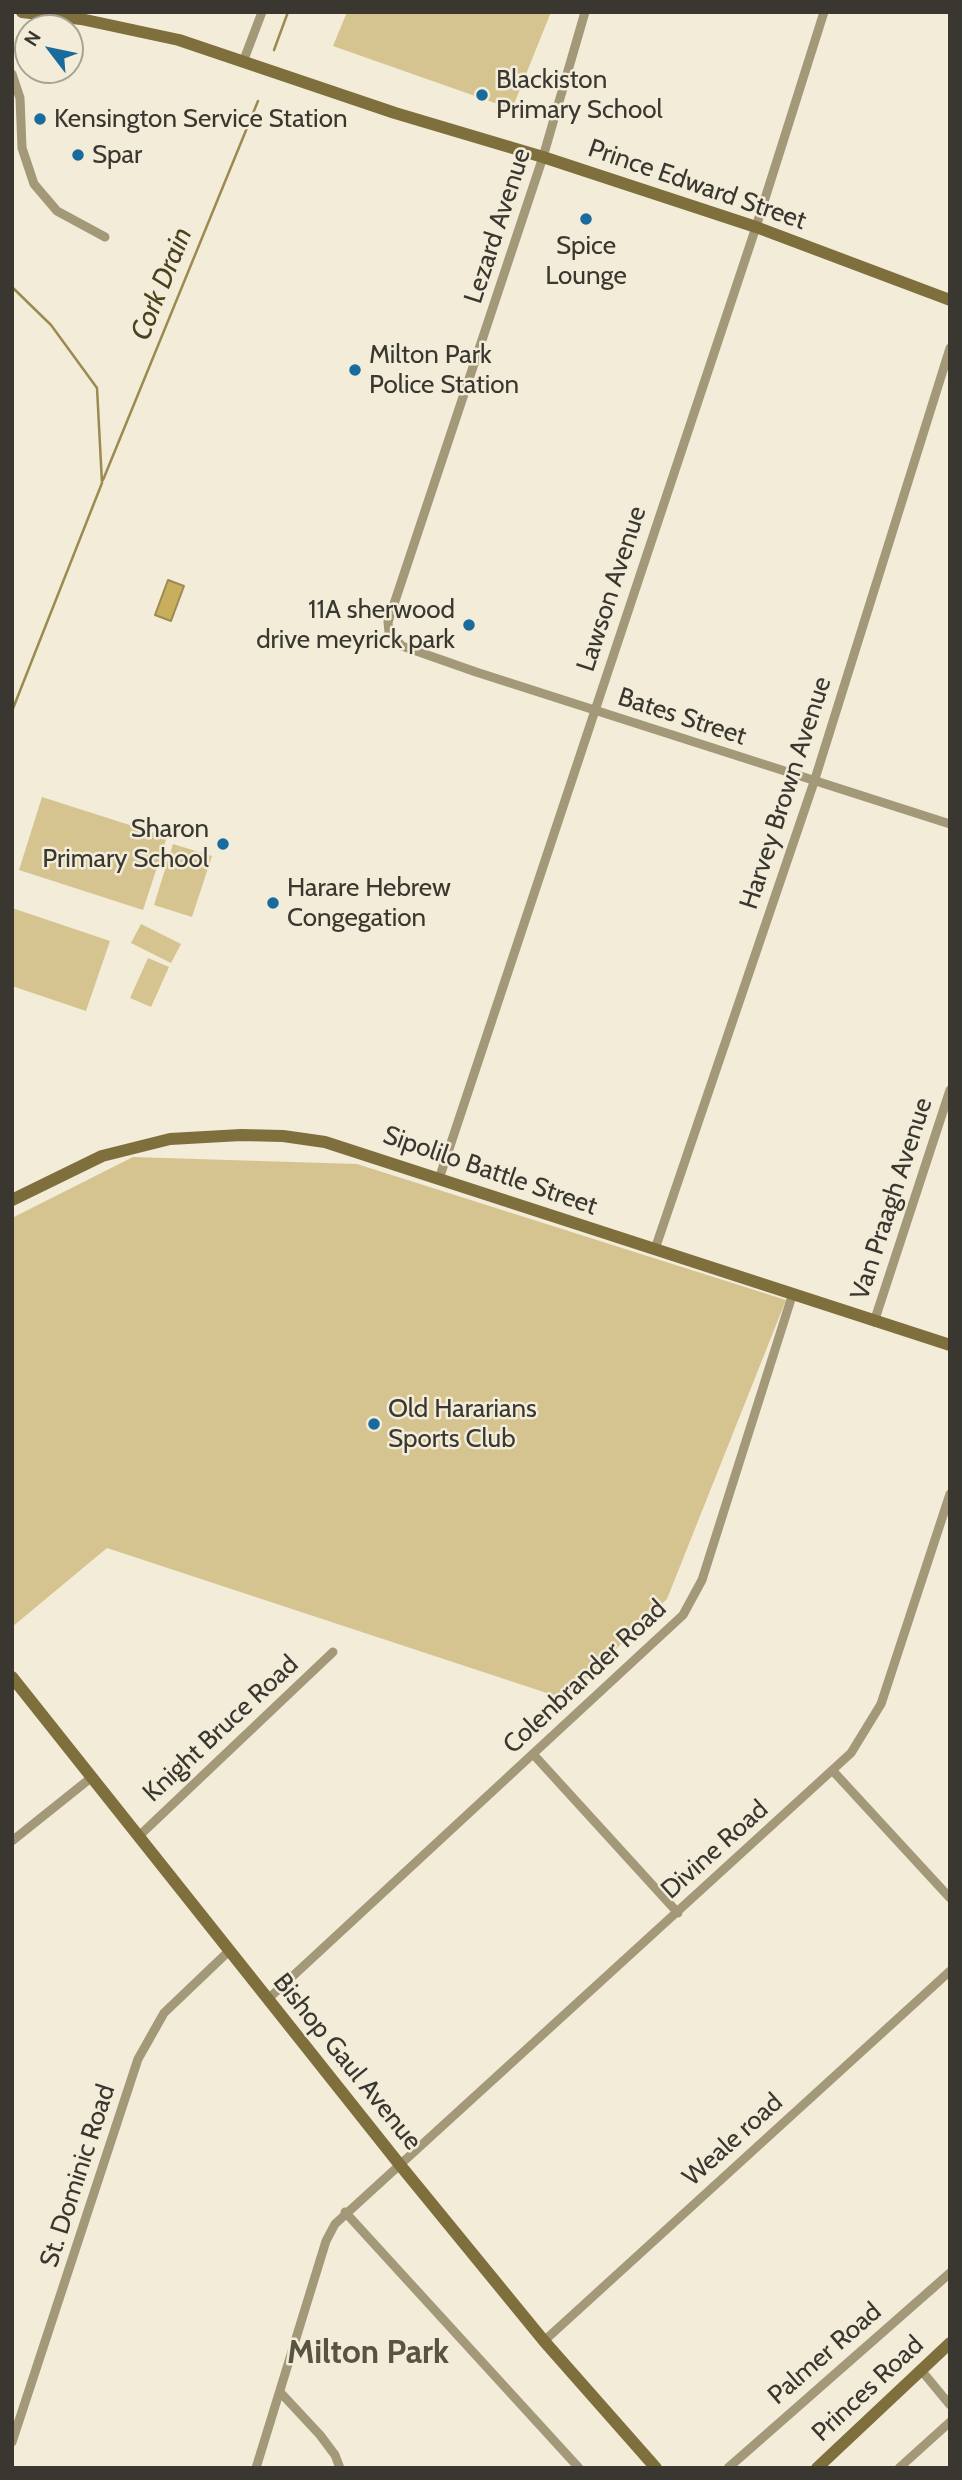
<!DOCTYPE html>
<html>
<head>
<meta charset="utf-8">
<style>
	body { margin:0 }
	#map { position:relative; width:962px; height:2480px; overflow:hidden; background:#f2ecd9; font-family:Cabin,sans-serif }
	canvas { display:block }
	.frame { position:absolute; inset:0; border:14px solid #393730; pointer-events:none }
	.north { position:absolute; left:14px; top:14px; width:70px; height:70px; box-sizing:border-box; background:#f2ecd9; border:2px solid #a8a495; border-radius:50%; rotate:302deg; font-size:19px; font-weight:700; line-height:28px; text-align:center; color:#393730 }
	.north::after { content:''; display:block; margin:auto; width:24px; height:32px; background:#186b9c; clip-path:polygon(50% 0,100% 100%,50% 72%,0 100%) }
</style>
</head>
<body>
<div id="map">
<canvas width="962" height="2480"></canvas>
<div class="frame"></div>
<div class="north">N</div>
</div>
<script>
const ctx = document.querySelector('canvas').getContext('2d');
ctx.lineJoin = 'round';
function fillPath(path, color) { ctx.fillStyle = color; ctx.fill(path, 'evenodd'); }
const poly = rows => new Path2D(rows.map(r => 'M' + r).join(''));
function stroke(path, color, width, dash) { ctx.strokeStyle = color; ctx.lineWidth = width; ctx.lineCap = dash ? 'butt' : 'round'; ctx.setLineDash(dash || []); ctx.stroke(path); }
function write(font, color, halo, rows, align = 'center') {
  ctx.font = font + ' Cabin,sans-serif'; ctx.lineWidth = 5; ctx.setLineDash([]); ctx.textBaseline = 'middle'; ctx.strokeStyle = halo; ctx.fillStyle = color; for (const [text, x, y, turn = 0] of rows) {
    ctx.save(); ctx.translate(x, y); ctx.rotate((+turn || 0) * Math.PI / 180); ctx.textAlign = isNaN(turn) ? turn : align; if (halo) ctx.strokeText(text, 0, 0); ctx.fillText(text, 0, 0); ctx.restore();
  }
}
const green = poly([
	[347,12,551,12,512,109,333,46],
	[42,797,167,837,143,910,19,870],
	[173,844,212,856,192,917,154,905],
	[12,908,110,941,86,1011,12,986],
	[141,924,181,944,171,963,131,943],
	[148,958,169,967,151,1007,130,998],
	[133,1157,357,1164,786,1300,667,1599,565,1699,107,1548,12,1627,12,1218]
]);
const water = poly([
	[168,580,184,586,171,621,155,615,168,580]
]);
const stream = poly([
	[274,50,288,12],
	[12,287,51,325,97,388,102,483,12,711],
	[103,480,258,101]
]);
const minor = poly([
	[585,12,543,157,388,622,389,632,402,646,476,672,950,824],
	[243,62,262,12],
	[12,74,20,98,22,148,34,184,57,211,105,237],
	[439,1179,756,227,824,12],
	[655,1249,814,782,950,348],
	[874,1322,950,1090],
	[533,1754,678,1913],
	[833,1771,950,1898],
	[139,1836,333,1652],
	[12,1841,92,1777],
	[268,1999,683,1615,702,1580,792,1296],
	[345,2212,579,2468],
	[544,2341,950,1971],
	[921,2370,950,2405],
	[280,2392,320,2435,335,2455,340,2468],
	[12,2442,138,2059,164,2013,230,1950],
	[256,2468,326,2241,335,2224,851,1753,881,1704,950,1494],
	[728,2468,950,2273],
	[899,2468,950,2422]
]);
const secondary = poly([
	[22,12,81,19,179,40,395,113,543,157,756,227,950,300],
	[12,1200,102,1156,170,1139,241,1135,283,1136,325,1142,950,1345],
	[12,1677,400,2165,544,2341,656,2468],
	[817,2468,950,2343]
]);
const markers = [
	[482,95,7,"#186b9c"],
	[40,119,7,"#186b9c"],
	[78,155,7,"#186b9c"],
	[586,219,7,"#186b9c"],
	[355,370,7,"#186b9c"],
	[469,625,7,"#186b9c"],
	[223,844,7,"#186b9c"],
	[273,903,7,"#186b9c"],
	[374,1424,7,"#186b9c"]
];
const poiNames = [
	["Blackiston",496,80],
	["Primary School",496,110],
	["Kensington Service Station",54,119],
	["Spar",92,155],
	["Spice",586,246,"center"],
	["Lounge",586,276,"center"],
	["Milton Park",369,355],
	["Police Station",369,385],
	["11A sherwood",455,610,"right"],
	["drive meyrick park",455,640,"right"],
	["Sharon",209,829,"right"],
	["Primary School",209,859,"right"],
	["Harare Hebrew",287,888],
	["Congegation",287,918],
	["Old Hararians",388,1409],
	["Sports Club",388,1439]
];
const streetNames = [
	["Prince Edward Street",697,185,19],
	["Lezard Avenue",498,226,-72],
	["Lawson Avenue",612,589,-72],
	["Bates Street",682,717,18],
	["Harvey Brown Avenue",786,793,-72],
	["Sipolilo Battle Street",490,1171,19],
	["Van Praagh Avenue",892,1199,-72],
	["Colenbrander Road",585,1677,-43],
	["Knight Bruce Road",221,1729,-43],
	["Divine Road",715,1850,-42],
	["Bishop Gaul Avenue",347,2062,51],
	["Weale road",733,2140,-42],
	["St. Dominic Road",78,2176,-72],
	["Palmer Road",825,2354,-41],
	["Princes Road",868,2389,-43]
];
const waterNames = [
	["Cork Drain",162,284,-68]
];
const districtNames = [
	["Milton Park",368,2353]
];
fillPath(green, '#d5c48f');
fillPath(water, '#c8ae5d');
stroke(water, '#9d8a50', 2);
stroke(stream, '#9d8a50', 2.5);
stroke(minor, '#a39877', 9);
stroke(secondary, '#7f6f3d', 12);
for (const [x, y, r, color] of markers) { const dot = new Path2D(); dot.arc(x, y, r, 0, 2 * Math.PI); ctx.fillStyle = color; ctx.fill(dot); stroke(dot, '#f2ecd9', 2.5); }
write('26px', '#393730', '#f2ecd9', poiNames, 'left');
write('26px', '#393730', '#f2ecd9', streetNames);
write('italic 28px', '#4d421f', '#f2ecd9', waterNames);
write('bold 33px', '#585343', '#f2ecd9', districtNames);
</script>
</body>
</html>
